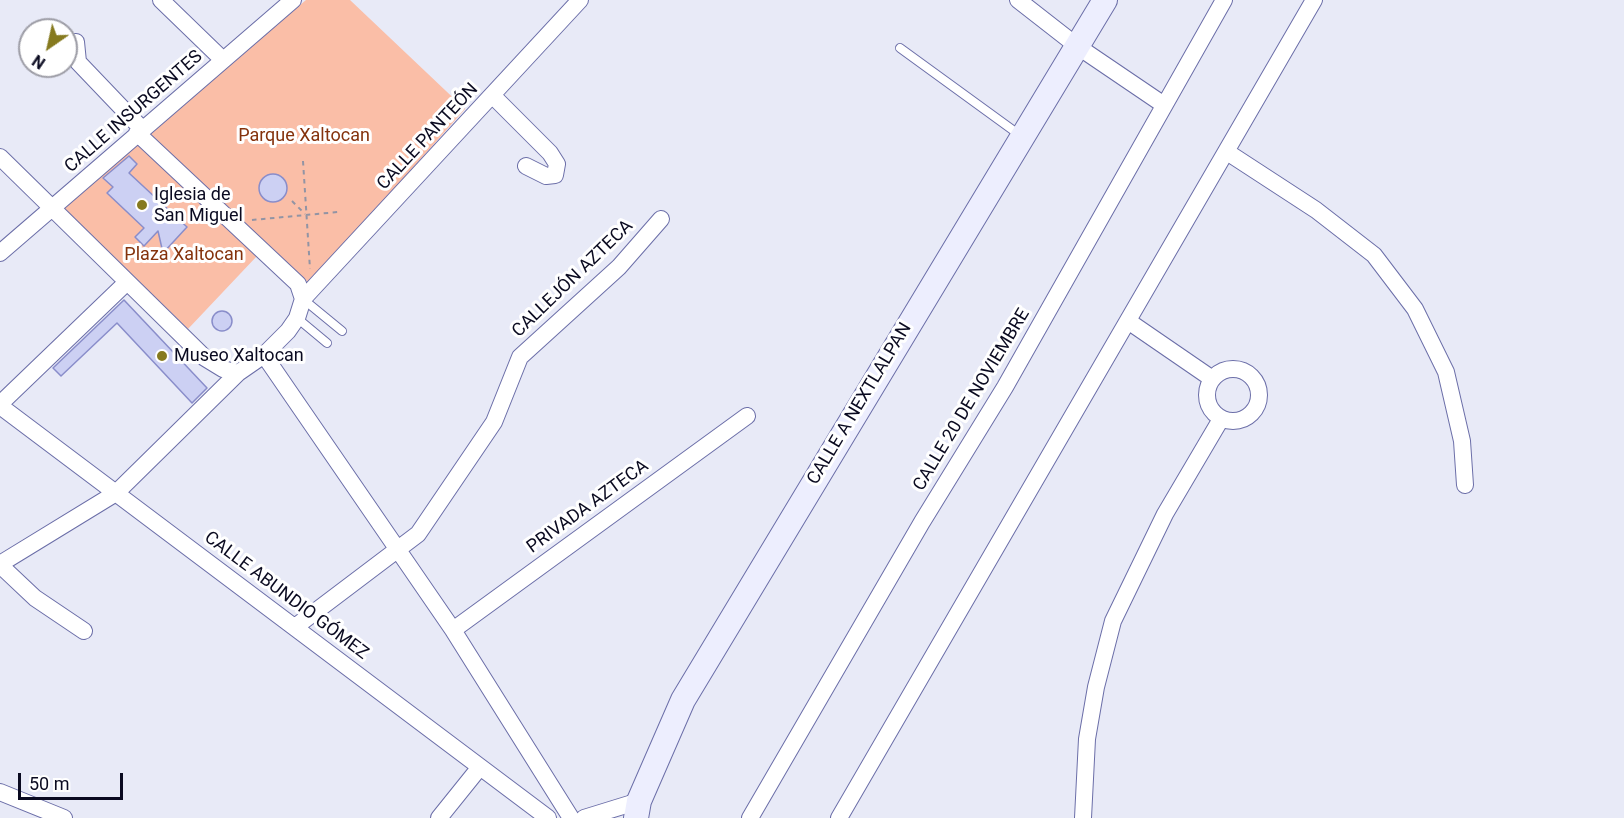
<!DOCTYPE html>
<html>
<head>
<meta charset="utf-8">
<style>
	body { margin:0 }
	#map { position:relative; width:1624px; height:818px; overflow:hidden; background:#e8eaf7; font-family:Roboto,sans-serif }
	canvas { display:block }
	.north { position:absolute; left:18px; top:18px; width:60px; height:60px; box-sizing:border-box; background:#fff; border:2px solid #9d9da6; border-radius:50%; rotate:214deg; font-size:16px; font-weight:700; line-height:24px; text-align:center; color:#0a0a20 }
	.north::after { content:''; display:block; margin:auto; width:21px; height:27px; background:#867a1f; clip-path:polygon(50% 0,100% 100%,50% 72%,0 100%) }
	.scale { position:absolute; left:18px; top:773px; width:105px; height:27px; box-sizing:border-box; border:3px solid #0a0a20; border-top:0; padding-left:8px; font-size:18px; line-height:21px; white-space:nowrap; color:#0a0a20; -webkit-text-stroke:4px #fff; paint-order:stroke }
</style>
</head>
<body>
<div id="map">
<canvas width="1624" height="818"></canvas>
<div class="north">N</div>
<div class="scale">50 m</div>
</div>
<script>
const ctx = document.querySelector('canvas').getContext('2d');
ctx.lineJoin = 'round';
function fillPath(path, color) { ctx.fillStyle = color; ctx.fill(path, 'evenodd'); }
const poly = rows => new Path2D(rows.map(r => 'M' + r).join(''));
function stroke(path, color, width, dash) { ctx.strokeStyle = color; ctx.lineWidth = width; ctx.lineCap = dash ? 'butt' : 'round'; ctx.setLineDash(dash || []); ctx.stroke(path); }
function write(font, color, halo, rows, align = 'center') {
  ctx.font = font + ' Roboto,sans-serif'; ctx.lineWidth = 6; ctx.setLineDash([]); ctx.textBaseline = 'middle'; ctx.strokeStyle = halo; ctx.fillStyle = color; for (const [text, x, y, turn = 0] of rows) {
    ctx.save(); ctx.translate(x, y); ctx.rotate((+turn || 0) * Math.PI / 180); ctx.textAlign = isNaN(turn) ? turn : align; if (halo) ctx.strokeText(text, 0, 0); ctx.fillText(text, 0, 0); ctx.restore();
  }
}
const green = poly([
	[306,0,350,0,465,109,310,284,149,134],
	[136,143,257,256,188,329,64,208]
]);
const building = poly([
	[129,156,137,164,129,173,187,227,163,253,158,231,144,246,135,237,144,228,107,193,113,187,103,178,129,156],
	'259 188a14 14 0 1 1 28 0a14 14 0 1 1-28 0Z',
	[124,300,207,388,192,403,117,323,61,376,53,368,124,300],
	'212 321a10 10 0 1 1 20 0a10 10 0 1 1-20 0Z'
]);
const path = poly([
	[303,161,310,269],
	[292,201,305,214],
	[252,220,338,212]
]);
const lane = poly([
	[900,48,1021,136],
	[303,299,342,331],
	[297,318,327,343]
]);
const street = poly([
	[161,0,223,60],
	[1018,0,1077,46,1164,105],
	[76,42,78,62,142,129],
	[493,96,550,153,557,164,555,175,546,176,526,166],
	[1227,152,1316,210,1374,255,1415,309,1446,372,1462,441,1465,485],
	[0,157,205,358,223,369,238,373],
	[0,253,293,0],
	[303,299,580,0],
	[1128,321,1211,378],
	[264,355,453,630,571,818],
	'1207 395a26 26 0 1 1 52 0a26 26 0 1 1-52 0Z',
	[0,404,126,283],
	[0,406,548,818],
	[0,564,116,493,238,373,264,355,288,331,297,318,303,299,298,284,137,133],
	[0,565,35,598,84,631],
	[295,627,418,534,494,422,520,357,619,267,661,219],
	[453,630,747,416],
	[0,792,64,818],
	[439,818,480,767],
	[584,818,639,801],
	[750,818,922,522,1005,387,1224,0],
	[839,818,1314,0],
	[1083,818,1087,739,1096,687,1113,621,1165,514,1221,419]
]);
const secondary = poly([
	[636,818,639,801,683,700,1105,0]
]);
const markers = [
	[142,205,6,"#867a1f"],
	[162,356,6,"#867a1f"]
];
const streetNames = [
	["CALLE INSURGENTES",134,112,-41],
	["CALLE PANTEÓN",428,137,-47],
	["CALLEJÓN AZTECA",573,279,-44],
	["CALLE 20 DE NOVIEMBRE",972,400,-59],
	["CALLE A NEXTLALPAN",860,404,-59],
	["PRIVADA AZTECA",588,507,-36],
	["CALLE ABUNDIO GÓMEZ",286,596,37]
];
const parkNames = [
	["Parque Xaltocan",304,136],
	["Plaza Xaltocan",184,255]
];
const poiNames = [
	["Iglesia de",154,195],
	["San Miguel",154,216],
	["Museo Xaltocan",174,356]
];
fillPath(green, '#fabea7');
fillPath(building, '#ccd0f3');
stroke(building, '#898dca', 1.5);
stroke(lane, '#6b6ea8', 10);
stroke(street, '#6b6ea8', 18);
stroke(secondary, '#6b6ea8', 26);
stroke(path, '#9294a4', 2, [4.5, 4.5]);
stroke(lane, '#fff', 8);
stroke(street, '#fff', 16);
stroke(secondary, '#edeefe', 24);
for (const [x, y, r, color] of markers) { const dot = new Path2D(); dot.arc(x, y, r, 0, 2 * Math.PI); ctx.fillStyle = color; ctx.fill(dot); stroke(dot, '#fff', 2); }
write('18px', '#0a0a20', '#fff', streetNames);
write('18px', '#84320c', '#fff', parkNames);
write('18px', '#0a0a20', '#fff', poiNames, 'left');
</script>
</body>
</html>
